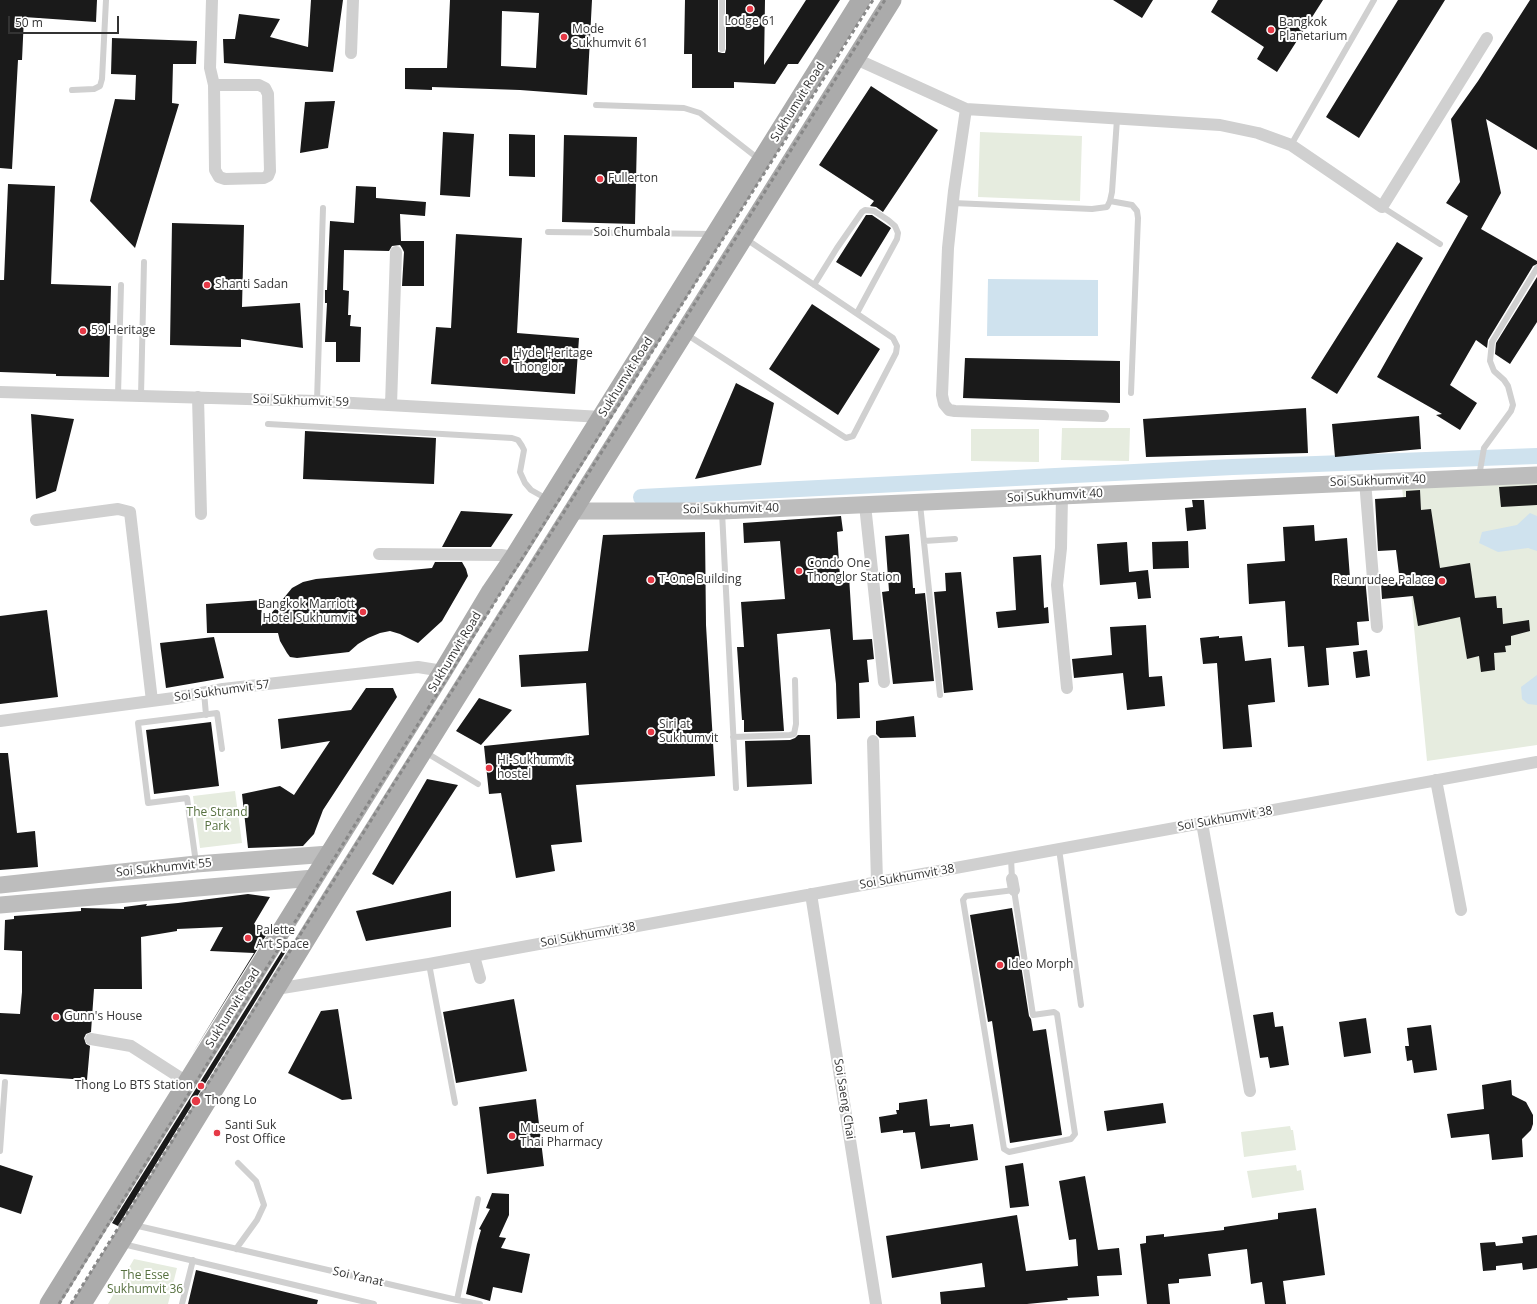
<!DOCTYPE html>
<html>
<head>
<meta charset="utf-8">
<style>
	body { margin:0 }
	#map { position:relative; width:1537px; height:1304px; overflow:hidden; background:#fff; font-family:"Open Sans",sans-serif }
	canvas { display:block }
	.scale { position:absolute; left:8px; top:16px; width:111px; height:18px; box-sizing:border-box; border:2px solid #333; border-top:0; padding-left:5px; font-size:12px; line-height:14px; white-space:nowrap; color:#333; -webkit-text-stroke:3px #fff; paint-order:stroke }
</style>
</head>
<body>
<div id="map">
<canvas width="1537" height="1304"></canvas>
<div class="scale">50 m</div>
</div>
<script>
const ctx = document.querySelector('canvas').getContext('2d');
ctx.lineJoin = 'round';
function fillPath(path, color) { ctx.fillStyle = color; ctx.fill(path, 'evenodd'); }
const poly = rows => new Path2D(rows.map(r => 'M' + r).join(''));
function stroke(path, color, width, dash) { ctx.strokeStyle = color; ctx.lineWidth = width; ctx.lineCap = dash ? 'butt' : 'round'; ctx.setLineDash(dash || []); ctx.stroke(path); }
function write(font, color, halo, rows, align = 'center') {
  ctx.font = font + ' "Open Sans",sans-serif'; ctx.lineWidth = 4; ctx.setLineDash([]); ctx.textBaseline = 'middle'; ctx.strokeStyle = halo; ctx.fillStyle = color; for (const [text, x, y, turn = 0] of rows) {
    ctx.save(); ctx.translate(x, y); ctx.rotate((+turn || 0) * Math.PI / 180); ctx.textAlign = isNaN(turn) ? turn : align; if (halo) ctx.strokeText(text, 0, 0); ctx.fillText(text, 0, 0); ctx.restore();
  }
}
const green = poly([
	[980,132,1082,136,1080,201,978,197],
	[1062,428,1130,428,1129,461,1061,460],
	[971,429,1039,429,1039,462,971,461],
	[1537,480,1537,745,1427,761,1414,627,1402,486],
	[235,791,242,843,200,848,193,796],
	[1290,1126,1291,1130,1293,1130,1296,1150,1244,1157,1241,1132],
	[1296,1165,1297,1171,1301,1170,1304,1190,1252,1198,1247,1171],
	[134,1259,177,1268,168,1304,108,1304]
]);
const water = poly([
	[988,279,1098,280,1098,336,987,336],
	[1530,513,1537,516,1537,551,1528,548,1498,552,1479,543,1482,532,1517,525],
	[1537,675,1537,705,1528,704,1522,699,1521,687]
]);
const canal = poly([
	[641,497,1233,467,1537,456]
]);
const building = poly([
	[0,0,97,0,96,22,24,17,22,60,18,60,12,169,0,168],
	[311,0,343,0,333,72,224,63,223,39,235,39,239,14,280,19,270,37,308,47],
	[450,0,592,0,587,95,520,90,432,87,432,90,405,89,405,68,447,68],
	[502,11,539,13,536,68,501,66],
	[685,0,718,0,718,52,722,53,725,53,726,49,726,0,765,0,764,65,806,0,840,0,798,64,788,64,775,84,734,82,734,88,692,88,692,54,684,54],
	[1113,0,1153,0,1142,18],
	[1218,0,1323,0,1277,72,1257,59,1264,47,1211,12],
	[1398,0,1445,0,1359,138,1326,117],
	[1530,0,1537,0,1537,150,1486,119,1501,193,1481,229,1537,261,1537,264,1533,266,1488,340,1487,348,1476,340,1450,385,1477,403,1460,430,1436,415,1442,414,1377,377,1468,216,1446,203,1460,182,1451,119,1478,81],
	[112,38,197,41,196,64,173,64,172,103,179,104,135,248,90,201,115,99,135,100,136,75,111,74],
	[871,86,938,130,883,212,876,207,870,206,874,201,819,165],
	[335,101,328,148,300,153,305,102],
	[443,132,474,134,470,197,440,195],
	[509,134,535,135,535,177,509,176],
	[564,135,637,137,635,224,562,222],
	[8,184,55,186,51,284,111,286,109,377,56,376,56,374,0,372,0,280,4,280],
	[356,186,376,187,376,198,426,202,425,216,400,214,401,241,424,241,424,286,402,286,404,252,402,248,400,245,392,246,389,251,344,250,343,290,349,291,348,315,351,315,350,326,361,327,360,362,336,362,336,342,325,342,327,303,325,303,325,290,327,290,330,221,354,223],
	[866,215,872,215,891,228,861,277,836,262],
	[172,223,244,225,242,307,300,303,303,348,241,339,241,347,170,345],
	[456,234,522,238,517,333,579,338,575,394,431,384,436,327,451,328],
	[1397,242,1423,258,1337,394,1311,378],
	[1537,277,1537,322,1510,364,1495,354,1496,343],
	[812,304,880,349,838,415,769,369],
	[965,358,1120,361,1120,403,963,398],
	[736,383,774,403,761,465,695,479],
	[1306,408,1308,453,1146,457,1143,419],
	[31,414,74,419,56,491,36,499],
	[1419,416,1421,449,1335,457,1332,424],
	[305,431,436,438,434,484,303,479],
	[1537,485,1537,505,1501,507,1499,487],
	[1420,490,1421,510,1431,509,1440,568,1470,563,1475,598,1496,596,1497,608,1502,608,1503,624,1529,620,1530,631,1511,636,1511,645,1505,646,1506,652,1494,653,1495,670,1481,672,1479,656,1467,659,1460,617,1418,626,1413,596,1382,599,1381,584,1400,582,1396,550,1378,551,1375,499,1406,497,1406,491],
	[1192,500,1204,500,1206,529,1187,531,1185,508,1193,507],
	[461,511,513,514,491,547,442,547],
	[841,516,843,531,837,532,840,577,849,576,853,640,872,639,874,659,867,660,869,682,859,683,860,718,837,719,836,684,830,629,777,634,784,731,744,732,744,720,742,720,737,647,744,647,741,602,785,599,780,541,744,543,743,523],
	[1314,525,1315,541,1347,538,1350,578,1365,577,1369,621,1357,622,1359,645,1326,648,1329,685,1308,687,1304,646,1288,647,1285,601,1249,604,1247,564,1285,561,1283,527],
	[705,532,706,625,715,776,576,785,582,842,551,845,555,871,516,878,501,793,489,794,484,746,589,735,586,683,521,687,519,655,588,651,603,535],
	[909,534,913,588,915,588,915,594,925,593,934,681,893,684,882,592,889,591,885,536],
	[1188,541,1189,568,1153,569,1152,542],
	[1127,542,1129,572,1148,570,1151,598,1138,599,1136,582,1100,585,1097,544],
	[1041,555,1044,608,1048,607,1049,623,998,628,996,612,1016,610,1013,557],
	[435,562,462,562,466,569,468,576,442,621,418,643,400,634,390,631,380,633,368,638,358,644,349,652,297,658,290,657,287,653,280,641,278,633,207,633,206,604,262,600,261,626,292,588,303,582,316,579,432,568],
	[961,572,973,690,944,693,934,592,946,591,945,573],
	[47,610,58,697,0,704,0,616],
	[1146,625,1149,677,1162,676,1165,706,1127,710,1123,673,1074,678,1072,659,1112,655,1110,627],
	[1219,636,1219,638,1242,636,1245,661,1271,658,1275,702,1248,705,1252,747,1223,749,1217,663,1203,664,1200,638],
	[214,637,224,678,166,688,160,643],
	[1367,650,1370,676,1356,678,1353,652],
	[366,688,393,688,397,697,323,810,314,834,303,846,248,848,242,794,280,786,294,795,330,741,281,749,278,719,351,710],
	[479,698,512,710,481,745,456,731],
	[914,716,916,737,880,738,876,734,876,721],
	[211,722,219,786,154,794,146,730],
	[798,735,810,735,812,784,747,787,745,741,790,740,795,738],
	[0,753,8,753,17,833,35,831,38,867,0,870],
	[427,779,458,785,393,885,372,874],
	[451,891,451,927,366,941,356,911],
	[248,894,270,897,254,924,267,934,192,1054,254,953,210,951,223,927,177,929,177,931,141,937,142,989,94,989,91,1032,86,1034,84,1038,86,1044,90,1046,87,1080,0,1074,0,1013,20,1014,22,992,22,951,4,950,5,920,14,919,14,916,81,911,81,908,124,909,124,907,147,904,146,906,178,903],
	[1012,908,1029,1016,1031,1019,1033,1031,1046,1029,1062,1135,1010,1143,992,1021,988,1022,970,915],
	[285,946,288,948,118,1226,112,1223],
	[514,999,527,1071,456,1083,443,1012],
	[338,1009,352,1099,342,1100,288,1073,321,1011],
	[1273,1012,1275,1027,1283,1026,1289,1065,1270,1068,1268,1057,1260,1058,1253,1015],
	[1366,1018,1371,1053,1344,1057,1339,1022],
	[1431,1025,1437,1070,1414,1073,1412,1060,1407,1061,1405,1046,1409,1046,1407,1028],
	[1511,1080,1512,1095,1526,1102,1533,1115,1533,1124,1531,1130,1522,1139,1523,1157,1492,1160,1489,1134,1451,1138,1447,1114,1484,1109,1482,1085],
	[536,1099,544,1166,487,1174,479,1107],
	[927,1099,930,1126,950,1124,950,1127,973,1124,978,1160,921,1169,915,1132,903,1133,903,1130,881,1133,879,1117,897,1114,896,1110,899,1110,899,1103],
	[1163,1103,1166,1123,1107,1131,1104,1111],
	[1023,1163,1029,1206,1010,1208,1005,1166],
	[0,1165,33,1176,21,1214,0,1207],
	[1085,1176,1098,1250,1119,1248,1122,1275,1097,1276,1099,1296,1067,1298,1068,1300,1027,1304,941,1304,940,1292,985,1287,982,1263,892,1278,886,1236,1017,1215,1026,1271,1078,1266,1076,1239,1069,1240,1059,1181],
	[492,1193,509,1194,509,1215,499,1237,506,1238,501,1248,530,1254,522,1293,493,1287,490,1301,466,1294,477,1244,481,1230,479,1229,490,1209,486,1208],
	[1316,1208,1325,1275,1283,1281,1286,1304,1265,1304,1262,1282,1251,1284,1247,1249,1208,1254,1211,1276,1179,1279,1179,1283,1168,1284,1170,1304,1147,1304,1140,1244,1146,1243,1146,1236,1164,1234,1164,1237,1224,1230,1224,1227,1278,1219,1278,1213],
	[1537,1235,1537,1268,1523,1270,1522,1263,1496,1266,1496,1270,1483,1271,1480,1243,1495,1242,1496,1246,1523,1243,1522,1237],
	[196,1270,318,1300,317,1304,188,1304]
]);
const lane = poly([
	[722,0,722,49],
	[72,90,94,89,100,86,102,79,106,0],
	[596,105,684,108,700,113,760,160],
	[1291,145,1374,0],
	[1110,201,1132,205,1137,211,1138,218,1131,393],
	[953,203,1092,209,1107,207,1110,201,1112,192,1117,119],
	[1382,207,1440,244],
	[548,232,713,234],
	[814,285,837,248,862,212,865,210,874,211,888,220,895,226,898,233,897,239,857,313],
	[686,334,846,438,853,436,896,353,897,346,893,338,746,239],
	[118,395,121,285],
	[141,396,144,262],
	[317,401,323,208],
	[268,424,512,438,518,440,522,446,524,450,520,472,525,483,531,490,547,499],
	[1479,476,1484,448,1511,411,1513,405,1508,386,1504,380,1494,371,1490,361,1492,342,1537,268],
	[920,504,940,695],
	[722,512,736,788],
	[924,541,955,539],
	[204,692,206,715],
	[733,737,790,735,794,734,796,724,795,680],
	[425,752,478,784],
	[1059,849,1081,1005],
	[1011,858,1012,879],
	[196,863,187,798,148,803,138,723,217,713,222,749],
	[1014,890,1033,1015,1054,1012,1057,1014,1075,1134,1071,1139,1009,1152,1004,1149,963,900,966,896,1014,890],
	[429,964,455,1103],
	[0,1151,5,1082],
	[134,1225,457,1300,480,1304],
	[123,1244,374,1304],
	[236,1249,257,1220,264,1205,256,1181,238,1163],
	[457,1300,478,1199],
	[182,1304,193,1260]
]);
const street = poly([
	[212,0,210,68,214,85,215,170,219,177,225,179,264,178,268,176,270,171,268,94,265,88,259,85,214,85],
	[351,53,353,0],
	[856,59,966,109,1220,125,1258,133,1291,145,1382,207,1487,38],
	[966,109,954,191,948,248,942,395,944,404,949,410,955,411,1103,416],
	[0,392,317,401,602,417],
	[198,397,201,514],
	[391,405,396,252],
	[1365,481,1377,627],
	[1062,496,1061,548,1057,585,1067,688],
	[865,505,884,682],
	[36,520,118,509,130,512,152,701],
	[379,554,501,555,514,557],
	[0,721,174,698,223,689,418,667,443,671],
	[873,741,877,882],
	[1436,780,1461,910],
	[1202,823,1250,1091],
	[1012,879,1014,890],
	[811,894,876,1304],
	[474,956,480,978],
	[276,989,429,964,1537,762],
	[91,1039,131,1046,187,1082]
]);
const secondary = poly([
	[572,511,722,511,1537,475],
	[0,885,196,864,329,854],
	[0,905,314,878]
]);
const primary = poly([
	[49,1304,443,671,491,591,514,557,861,0],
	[82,1304,120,1243,335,892,892,0]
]);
const rail = poly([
	[59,1304,361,815,873,0],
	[71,1304,393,785,885,0]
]);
const markers = [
	[750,9,4,"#e63946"],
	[1271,30,4,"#e63946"],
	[564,37,4,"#e63946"],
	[600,179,4,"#e63946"],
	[207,285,4,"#e63946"],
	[83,331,4,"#e63946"],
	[505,361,4,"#e63946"],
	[799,571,4,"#e63946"],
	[651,580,4,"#e63946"],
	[1442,581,4,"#e63946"],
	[363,612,4,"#e63946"],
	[651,732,4,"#e63946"],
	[489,768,4,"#e63946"],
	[248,938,4,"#e63946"],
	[1000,965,4,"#e63946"],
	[56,1017,4,"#e63946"],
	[201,1086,4,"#e63946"],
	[196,1101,5,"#e63946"],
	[217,1133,4,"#e63946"],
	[512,1136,4,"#e63946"]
];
const poiNames = [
	["Lodge 61",750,22,"center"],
	["Bangkok",1279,23],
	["Planetarium",1279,37],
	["Mode",572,30],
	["Sukhumvit 61",572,44],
	["Fullerton",608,179],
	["Shanti Sadan",215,285],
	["59 Heritage",91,331],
	["Hyde Heritage",513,354],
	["Thonglor",513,368],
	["Condo One",807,564],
	["Thonglor Station",807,578],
	["T-One Building",659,580],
	["Reunrudee Palace",1434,581,"right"],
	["Bangkok Marriott",355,605,"right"],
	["Hotel Sukhumvit",355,619,"right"],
	["Siri at",659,725],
	["Sukhumvit",659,739],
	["Hi-Sukhumvit",497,761],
	["hostel",497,775],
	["Palette",256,931],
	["Art Space",256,945],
	["Ideo Morph",1008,965],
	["Gunn's House",64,1017],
	["Thong Lo BTS Station",193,1086,"right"],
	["Thong Lo",205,1101],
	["Santi Suk",225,1126],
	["Post Office",225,1140],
	["Museum of",520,1129],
	["Thai Pharmacy",520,1143]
];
const streetNames = [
	["Sukhumvit Road",798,102,-58],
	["Soi Chumbala",632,233],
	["Sukhumvit Road",626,377,-58],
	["Soi Sukhumvit 59",301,401,2],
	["Soi Sukhumvit 40",1378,481,-2],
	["Soi Sukhumvit 40",1055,496,-3],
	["Soi Sukhumvit 40",731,509,-1],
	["Sukhumvit Road",455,652,-59],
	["Soi Sukhumvit 57",222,691,-8],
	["Soi Sukhumvit 38",1225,819,-10],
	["Soi Sukhumvit 55",164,868,-6],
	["Soi Sukhumvit 38",907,877,-10],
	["Soi Sukhumvit 38",588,935,-10],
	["Sukhumvit Road",233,1008,-58],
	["Soi Saeng Chai",844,1099,81],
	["Soi Yanat",358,1277,13]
];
const parkNames = [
	["The Strand",217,813],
	["Park",217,827],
	["The Esse",145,1276],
	["Sukhumvit 36",145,1290]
];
fillPath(green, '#e6ecdf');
fillPath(water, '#cfe2ee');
stroke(canal, '#cfe2ee', 16);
fillPath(building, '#1a1a1a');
stroke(lane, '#d0d0d0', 6);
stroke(street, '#d0d0d0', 12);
stroke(secondary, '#bdbdbd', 17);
stroke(primary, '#ababab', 19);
stroke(rail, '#888', 3, [4, 3]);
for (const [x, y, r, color] of markers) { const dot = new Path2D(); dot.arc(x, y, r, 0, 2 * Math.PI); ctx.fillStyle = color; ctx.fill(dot); stroke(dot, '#fff', 1.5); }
write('12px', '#333', '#fff', poiNames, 'left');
write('12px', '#333', '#fff', streetNames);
write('12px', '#56703f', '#fff', parkNames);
</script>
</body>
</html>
